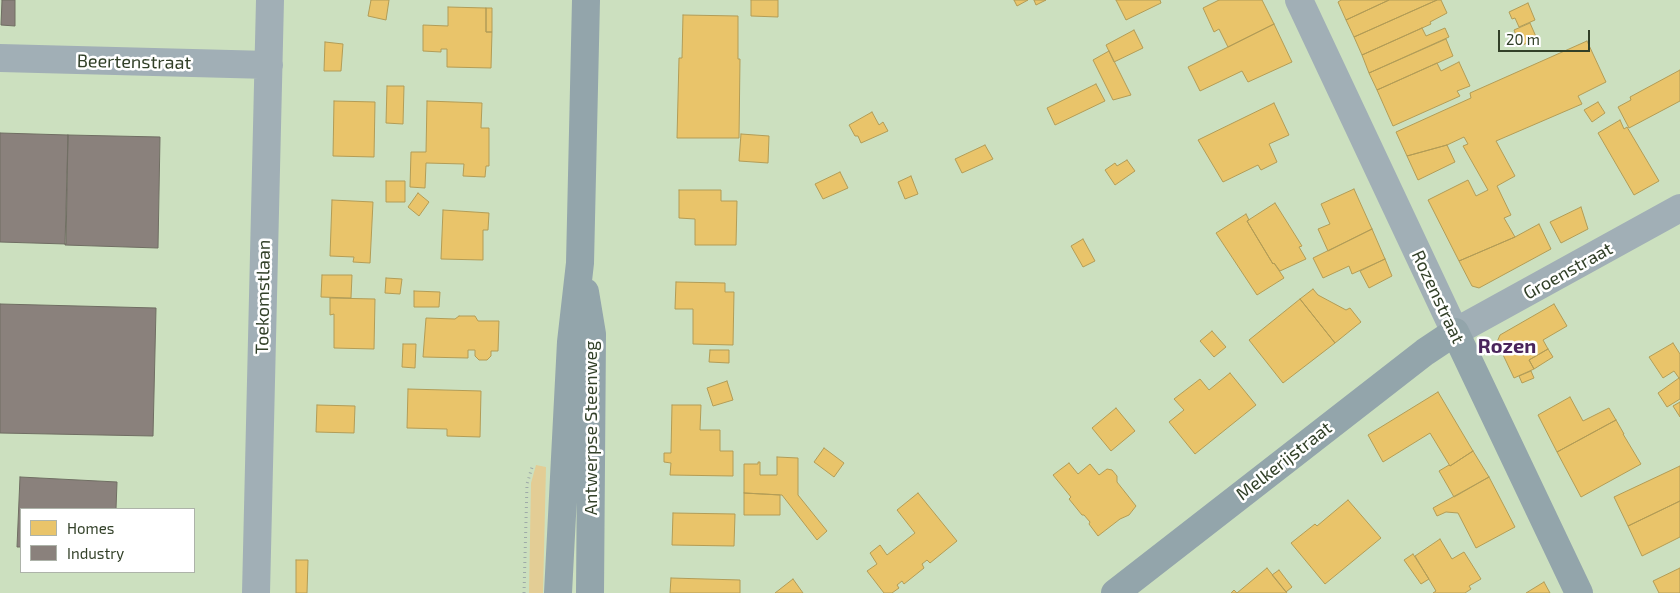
<!DOCTYPE html>
<html>
<head>
<meta charset="utf-8">
<style>
	body { margin:0 }
	#map { position:relative; width:1680px; height:593px; overflow:hidden; background:#cce0bf; font-family:"Exo 2",sans-serif }
	canvas { display:block }
	.legend { position:absolute; left:20px; top:508px; width:175px; height:65px; box-sizing:border-box; background:#fff; border:1px solid #adb3a9; margin:0; padding:6px 9px; list-style:none; font-size:15px; color:#324028 }
	.legend li { display:flex; align-items:center; gap:10px; height:25px }
	.legend b { width:25px; border:1px solid #adb3a9 }
	.scale { position:absolute; left:1498px; top:30px; width:92px; height:22px; box-sizing:border-box; border:2px solid #324028; border-top:0; padding-left:6px; font-size:15px; line-height:18px; white-space:nowrap; color:#324028; -webkit-text-stroke:4px #fff; paint-order:stroke }
</style>
</head>
<body>
<div id="map">
<canvas width="1680" height="593"></canvas>
<ul class="legend">
<li><b style="height:14px;background:#e9c46a"></b>Homes</li>
<li><b style="height:14px;background:#8a817c"></b>Industry</li>
</ul>
<div class="scale">20 m</div>
</div>
<script>
const ctx = document.querySelector('canvas').getContext('2d');
ctx.lineJoin = 'round';
function fillPath(path, color) { ctx.fillStyle = color; ctx.fill(path, 'evenodd'); }
const poly = rows => new Path2D(rows.map(r => 'M' + r).join(''));
function stroke(path, color, width, dash) { ctx.strokeStyle = color; ctx.lineWidth = width; ctx.lineCap = dash ? 'butt' : 'round'; ctx.setLineDash(dash || []); ctx.stroke(path); }
function write(font, color, halo, rows, align = 'center') {
  ctx.font = font + ' "Exo 2",sans-serif'; ctx.lineWidth = 5; ctx.setLineDash([]); ctx.textBaseline = 'middle'; ctx.strokeStyle = halo; ctx.fillStyle = color; for (const [text, x, y, turn = 0] of rows) {
    ctx.save(); ctx.translate(x, y); ctx.rotate((+turn || 0) * Math.PI / 180); ctx.textAlign = isNaN(turn) ? turn : align; if (halo) ctx.strokeText(text, 0, 0); ctx.fillText(text, 0, 0); ctx.restore();
  }
}
const green = poly([
	[536,465,546,467,543,593,529,593,531,483]
]);
const homes = poly([
	[371,0,389,0,386,20,368,16,371,0],
	[751,0,778,0,778,17,751,16,751,0],
	[1014,0,1028,0,1017,6,1014,0],
	[1034,0,1046,0,1036,5,1034,0],
	[1116,0,1160,0,1161,3,1126,20,1116,0],
	[1219,0,1262,0,1274,24,1228,47,1219,29,1214,32,1203,8,1219,0],
	[1341,0,1389,0,1346,20,1338,2,1341,0],
	[1389,0,1437,0,1354,37,1346,20,1389,0],
	[1437,0,1441,0,1447,13,1430,22,1431,24,1362,55,1354,37,1437,0],
	[1528,3,1535,20,1519,27,1515,18,1512,19,1509,12,1528,3],
	[448,7,486,8,486,32,492,32,491,68,447,67,447,49,441,49,441,52,423,51,423,25,448,26,448,7],
	[486,8,492,8,492,32,486,32,486,8],
	[683,15,738,16,738,59,740,59,739,138,677,138,679,58,682,58,683,15],
	[1530,23,1537,39,1520,46,1514,30,1530,23],
	[1274,24,1292,62,1248,82,1242,71,1200,91,1188,67,1274,24],
	[1422,28,1426,36,1445,28,1449,37,1369,73,1362,55,1422,28],
	[1134,30,1143,48,1114,62,1106,45,1134,30],
	[1446,39,1453,56,1377,90,1369,73,1446,39],
	[1587,41,1606,82,1578,96,1582,104,1496,141,1515,176,1497,186,1511,215,1504,218,1515,237,1459,261,1428,200,1468,180,1476,196,1488,190,1463,146,1468,144,1464,137,1447,145,1407,156,1396,132,1471,98,1470,93,1587,41],
	[325,42,343,44,341,71,324,71,325,42],
	[1109,51,1131,95,1113,100,1093,60,1109,51],
	[1459,62,1470,86,1457,91,1460,96,1393,126,1377,90,1437,63,1441,71,1459,62],
	[1680,70,1680,101,1629,128,1618,107,1631,100,1630,97,1680,70],
	[1096,84,1105,101,1055,125,1047,108,1096,84],
	[387,86,404,86,403,124,386,123,387,86],
	[334,101,375,102,374,157,333,156,334,101],
	[427,101,482,103,481,128,489,128,489,166,486,166,485,177,463,176,464,164,426,163,425,188,410,187,411,152,426,152,427,101],
	[1598,102,1605,113,1592,122,1584,110,1598,102],
	[1274,103,1289,135,1269,144,1277,162,1261,170,1258,165,1223,182,1198,140,1274,103],
	[872,112,879,125,883,122,888,131,861,143,858,136,855,136,849,125,872,112],
	[1620,120,1624,129,1627,127,1659,181,1634,195,1598,133,1620,120],
	[741,134,769,136,768,163,739,161,741,134],
	[985,145,993,159,962,173,955,159,985,145],
	[1447,145,1455,162,1418,180,1407,156,1447,145],
	[1127,160,1135,171,1115,185,1105,170,1115,163,1117,166,1127,160],
	[840,172,848,188,823,199,815,184,840,172],
	[911,176,918,194,905,199,898,182,911,176],
	[386,181,405,181,405,202,386,202,386,181],
	[1354,189,1372,229,1328,251,1318,229,1330,224,1321,204,1354,189],
	[679,190,721,190,721,201,737,201,736,245,695,245,695,219,679,218,679,190],
	[418,193,429,202,419,216,408,207,418,193],
	[332,200,373,202,370,263,353,262,354,257,330,256,332,200],
	[1275,203,1302,246,1299,247,1306,259,1280,271,1274,263,1273,264,1247,221,1275,203],
	[1581,207,1588,229,1561,243,1550,222,1581,207],
	[443,210,489,213,488,230,483,230,483,260,441,259,443,210],
	[1246,214,1249,220,1247,221,1273,264,1274,263,1284,278,1257,295,1216,233,1246,214],
	[1539,224,1551,249,1479,288,1472,286,1459,261,1515,237,1539,224],
	[1372,229,1385,259,1352,274,1349,266,1323,278,1313,258,1372,229],
	[1083,239,1095,261,1083,267,1071,246,1083,239],
	[1385,259,1392,276,1369,288,1360,271,1385,259],
	[322,275,352,275,351,298,321,297,322,275],
	[386,278,402,279,400,294,385,293,386,278],
	[676,282,725,283,725,292,734,292,733,345,693,344,693,309,675,309,676,282],
	[1313,289,1318,295,1346,310,1350,308,1361,322,1335,343,1300,299,1313,289],
	[414,291,440,292,439,307,414,307,414,291],
	[330,298,375,299,374,349,334,348,334,314,330,315,330,298],
	[1300,299,1335,343,1283,383,1249,340,1300,299],
	[1554,304,1567,326,1543,340,1548,349,1529,360,1534,369,1514,378,1497,342,1500,335,1554,304],
	[459,316,475,316,478,321,499,321,498,351,491,351,491,356,487,360,479,360,475,356,475,350,468,350,468,358,423,357,426,318,455,319,459,316],
	[1212,331,1226,347,1214,357,1200,341,1212,331],
	[1673,343,1680,354,1680,378,1679,378,1674,371,1663,378,1649,357,1673,343],
	[403,344,416,344,415,368,402,367,403,344],
	[1548,349,1553,357,1534,369,1529,360,1548,349],
	[710,350,729,350,729,363,709,362,710,350],
	[1531,371,1534,378,1522,383,1519,376,1531,371],
	[1230,373,1256,405,1195,454,1169,422,1184,410,1174,399,1200,379,1209,390,1230,373],
	[1679,378,1680,380,1680,399,1667,407,1658,393,1679,378],
	[727,381,733,400,713,406,707,388,727,381],
	[408,389,481,391,480,437,447,436,447,429,407,428,408,389],
	[1438,392,1473,451,1450,466,1430,433,1383,462,1368,435,1438,392],
	[1570,397,1583,421,1609,408,1616,420,1557,452,1538,415,1570,397],
	[1680,402,1680,417,1673,406,1680,402],
	[317,405,355,406,354,433,316,432,317,405],
	[672,405,701,405,700,430,720,430,720,451,733,451,733,476,670,475,671,463,664,462,664,453,671,453,672,405],
	[1116,408,1135,431,1111,451,1092,428,1116,408],
	[1616,420,1624,434,1623,434,1641,464,1581,497,1557,452,1616,420],
	[824,448,844,463,834,477,814,462,824,448],
	[1473,451,1489,477,1454,497,1439,471,1449,465,1450,466,1473,451],
	[777,457,798,458,798,495,827,531,817,540,782,495,744,493,744,464,758,464,758,462,760,462,760,475,777,475,777,457],
	[1069,463,1078,474,1090,464,1099,475,1107,469,1112,470,1117,476,1117,482,1136,506,1129,515,1120,519,1098,536,1089,524,1090,522,1084,515,1082,515,1069,499,1071,497,1053,475,1069,463],
	[1680,466,1680,501,1628,526,1614,497,1680,466],
	[1489,477,1515,527,1476,548,1458,513,1446,512,1437,516,1433,508,1489,477],
	[744,493,780,495,780,515,744,515,744,493],
	[918,493,957,541,930,563,927,560,922,564,924,568,904,584,902,581,897,585,899,588,892,593,884,593,867,571,877,564,870,553,880,545,887,555,915,533,897,510,918,493],
	[1348,500,1381,538,1325,584,1291,543,1315,524,1317,526,1348,500],
	[1680,501,1680,537,1642,556,1628,526,1680,501],
	[673,513,735,514,734,546,672,545,673,513],
	[1440,539,1452,559,1464,552,1481,579,1469,586,1471,589,1465,593,1433,593,1436,591,1415,556,1440,539],
	[1413,554,1429,579,1421,584,1404,560,1413,554],
	[296,560,308,560,307,593,296,593,296,560],
	[1267,568,1287,593,1231,593,1234,590,1237,593,1267,568],
	[1680,568,1680,593,1659,593,1653,581,1680,568],
	[1279,570,1292,587,1286,592,1272,575,1279,570],
	[671,578,740,580,740,593,670,593,671,578],
	[793,579,803,593,775,593,793,579],
	[1544,582,1550,593,1526,593,1544,582]
]);
const industry = poly([
	[2,0,15,0,15,26,1,25,2,0],
	[0,133,68,135,66,244,0,242,0,133],
	[68,135,160,137,158,248,65,245,68,135],
	[0,304,156,308,153,436,0,433,0,304],
	[20,477,117,482,116,509,21,509,21,547,17,547,20,477]
]);
const path = poly([
	[524,593,527,484,533,464]
]);
const minor = poly([
	[0,58,269,65],
	[256,593,270,0]
]);
const tertiary = poly([
	[1299,0,1455,332,1680,208]
]);
const primary = poly([
	[585,292,592,334,590,593],
	[558,593,571,342,580,263,586,0],
	[1115,593,1425,352,1455,332,1579,593]
]);
const streetNames = [
	["Beertenstraat",134,62,1],
	["Groenstraat",1568,271,-29],
	["Toekomstlaan",263,297,-89],
	["Rozenstraat",1438,297,65],
	["Antwerpse Steenweg",591,428,-90],
	["Melkerijstraat",1284,461,-38]
];
const quarterNames = [
	["Rozen",1507,346]
];
fillPath(green, '#e3cd95');
fillPath(homes, '#e9c46a');
stroke(homes, '#b29c56', 1);
fillPath(industry, '#8a817c');
stroke(industry, '#706e63', 1);
stroke(path, '#9eaaa8', 3, [1, 4]);
stroke(minor, '#a1afb6', 28);
stroke(tertiary, '#a1afb6', 28);
stroke(primary, '#93a5ab', 28);
write('18px', '#324028', '#fff', streetNames);
write('bold 20px', '#4a255c', '#fff', quarterNames);
</script>
</body>
</html>
